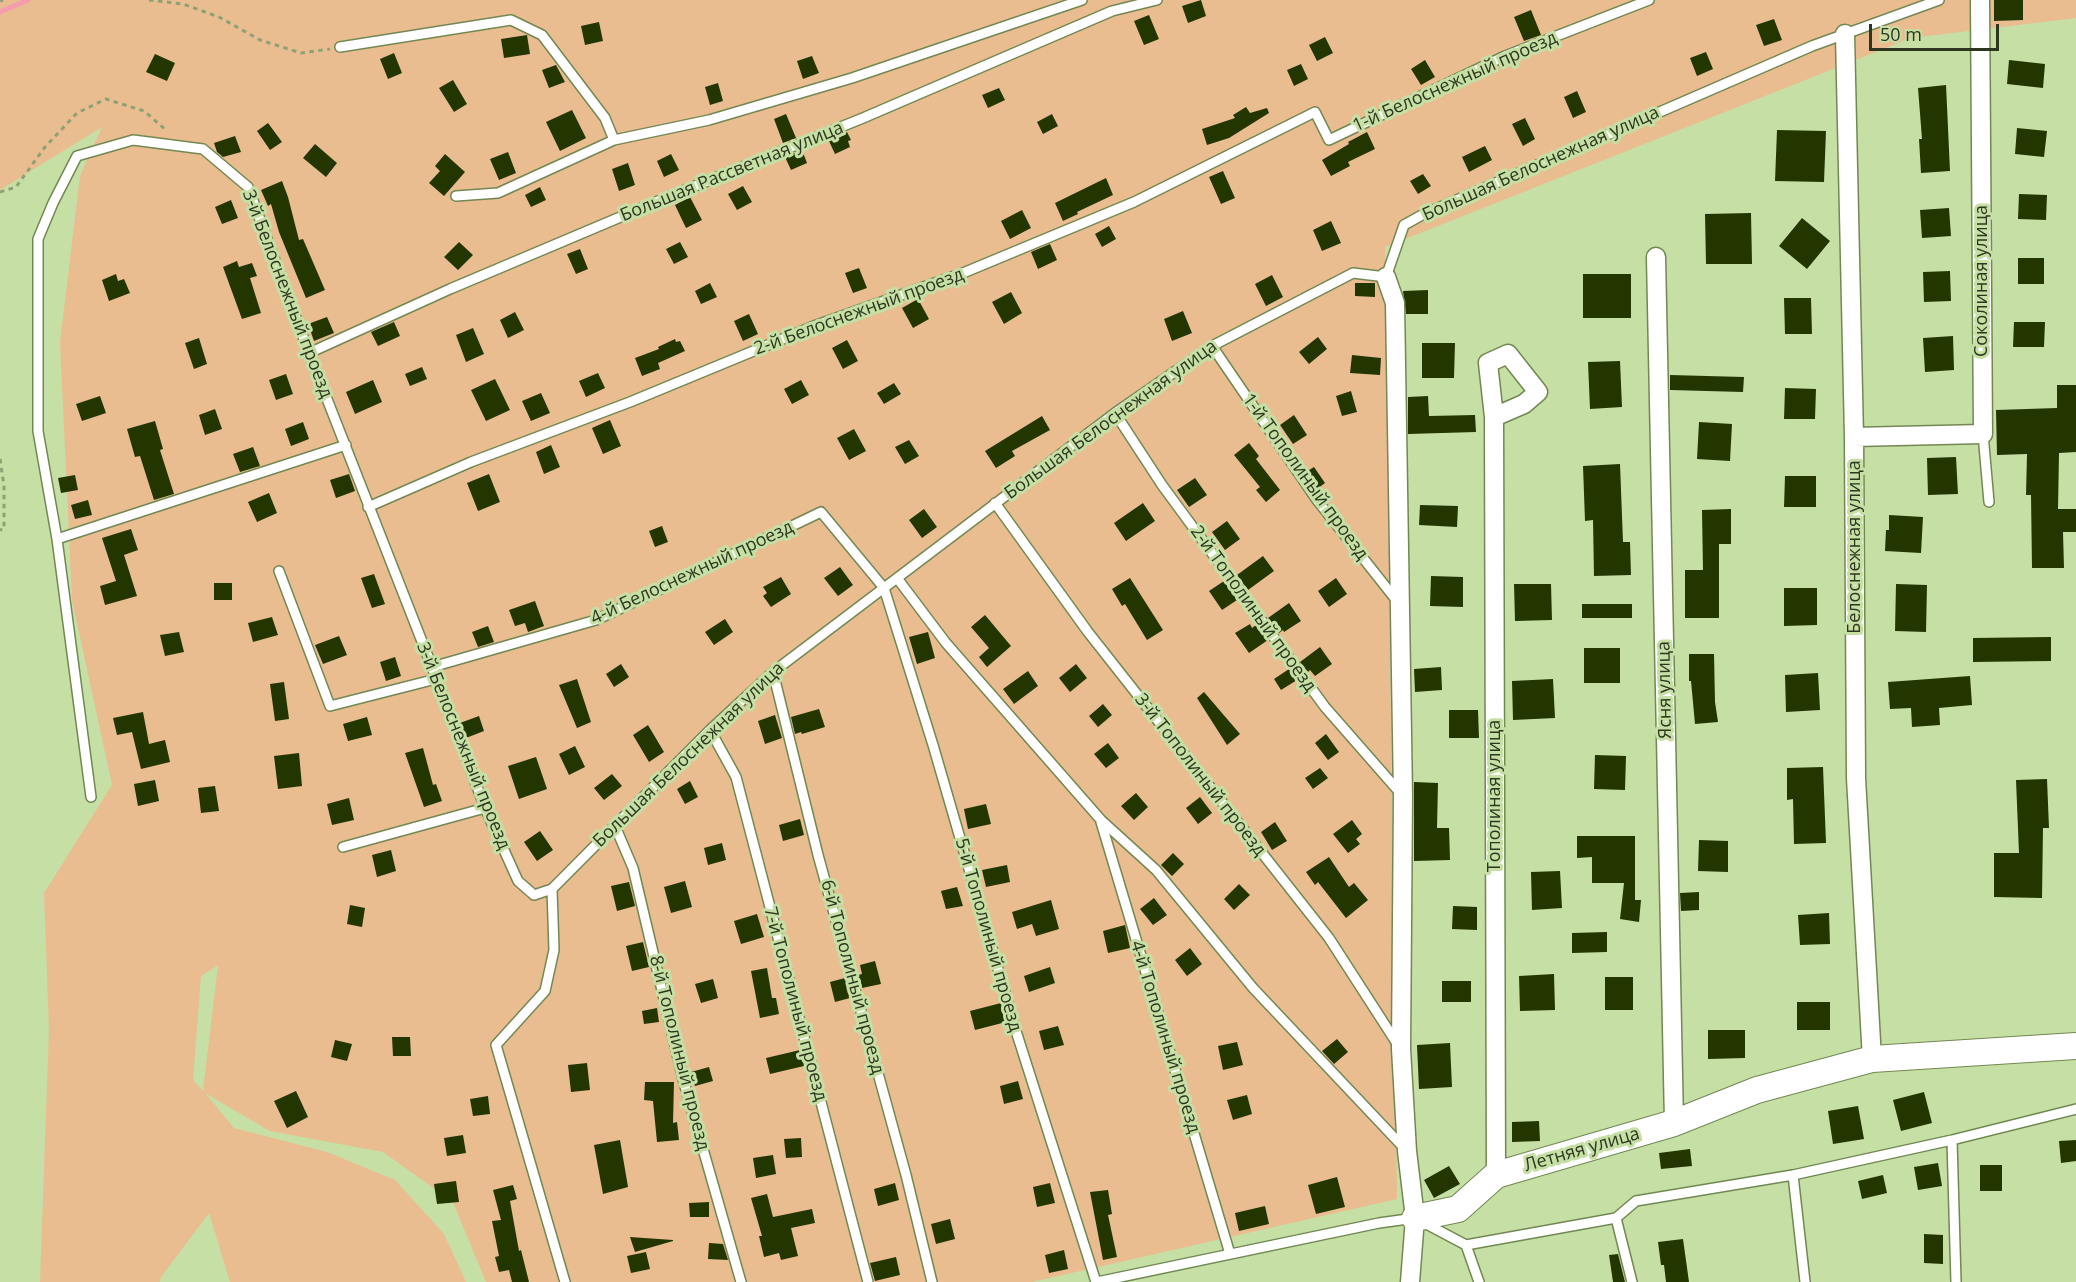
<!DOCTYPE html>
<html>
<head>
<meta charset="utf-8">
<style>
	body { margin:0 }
	#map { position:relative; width:2076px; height:1282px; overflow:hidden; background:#c6dfa5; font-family:"Open Sans",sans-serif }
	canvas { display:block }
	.scale { position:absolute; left:1869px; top:24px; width:130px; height:27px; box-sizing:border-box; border:3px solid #2d361f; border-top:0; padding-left:8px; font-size:18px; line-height:21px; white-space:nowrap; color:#2d361f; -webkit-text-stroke:4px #c6dfa5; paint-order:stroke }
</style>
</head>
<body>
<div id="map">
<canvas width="2076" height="1282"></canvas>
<div class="scale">50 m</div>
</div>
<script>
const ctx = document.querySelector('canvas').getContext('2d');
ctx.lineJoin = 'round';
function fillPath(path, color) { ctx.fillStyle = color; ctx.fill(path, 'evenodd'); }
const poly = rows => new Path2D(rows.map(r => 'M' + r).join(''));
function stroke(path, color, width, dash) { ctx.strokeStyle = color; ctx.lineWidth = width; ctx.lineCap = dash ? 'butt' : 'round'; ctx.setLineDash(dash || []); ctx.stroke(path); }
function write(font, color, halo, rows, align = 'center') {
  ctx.font = font + ' "Open Sans",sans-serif'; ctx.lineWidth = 6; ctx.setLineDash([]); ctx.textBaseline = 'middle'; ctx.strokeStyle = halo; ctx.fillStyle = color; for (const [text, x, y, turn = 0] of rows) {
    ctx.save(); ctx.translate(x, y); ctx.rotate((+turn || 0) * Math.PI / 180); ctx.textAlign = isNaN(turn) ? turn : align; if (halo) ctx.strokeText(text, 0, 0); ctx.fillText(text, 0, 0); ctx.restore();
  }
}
const green = poly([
	[0,0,2076,0,2076,18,1911,38,1385,247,1397,1199,1032,1282,486,1282,453,1202,383,1152,270,1131,205,1093,234,1128,327,1152,395,1180,444,1234,466,1282,230,1282,209,1213,161,1277,160,1282,40,1282,49,1029,44,893,112,785,72,600,60,342,80,176,102,127,0,190],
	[218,965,203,1091,193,1080,201,976]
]);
const stream = poly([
	[0,12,28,0]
]);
const building = poly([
	[1201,0,1206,16,1188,23,1182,6],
	[1994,0,2023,0,2023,20,1994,21],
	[1531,10,1541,35,1524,41,1514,17],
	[1149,15,1159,39,1144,45,1134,21],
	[1774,19,1782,40,1764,46,1756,25],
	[599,22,603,41,585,45,581,26],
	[527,35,530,54,504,58,501,39],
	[1325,37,1333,53,1317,61,1309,45],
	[1706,52,1713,69,1697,76,1690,58],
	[394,53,402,73,388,79,380,59],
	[155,54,175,63,167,81,146,72],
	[812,56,819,73,803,79,797,61],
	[1425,60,1435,77,1421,85,1411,69],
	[2009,60,2045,64,2043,88,2007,84],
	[1301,64,1308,79,1294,86,1287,70],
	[556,65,565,82,549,88,542,70],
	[453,80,467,104,454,112,439,88],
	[718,83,723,101,710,105,705,87],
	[1946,85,1950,171,1921,173,1919,139,1922,139,1918,88],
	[999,88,1005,100,988,108,982,95],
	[1577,91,1586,112,1573,118,1564,97],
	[1246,107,1250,113,1267,108,1269,113,1229,138,1207,145,1202,129,1235,118,1233,115],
	[572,110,586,138,560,151,546,122],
	[786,114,796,138,783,143,774,119],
	[1052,114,1058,126,1043,134,1037,122],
	[1525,118,1535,139,1523,146,1512,124],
	[268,123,282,142,270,150,257,131],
	[2017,128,2047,131,2044,157,2015,154],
	[1777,130,1826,131,1824,182,1775,181],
	[847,132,851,140,848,141,850,147,835,154,828,139],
	[1367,132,1375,149,1348,162,1350,166,1331,176,1322,160,1349,144,1348,142],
	[235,136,241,152,223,157,217,152,214,143],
	[315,144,337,163,326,177,303,158],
	[1485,146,1492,160,1469,172,1462,157],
	[802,150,807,163,791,170,785,157],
	[508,152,516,173,499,180,490,159],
	[445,154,465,172,444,196,429,183,440,171,435,166],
	[671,154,679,170,664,177,657,161],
	[628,163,635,185,619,191,612,169],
	[1223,171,1235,198,1221,204,1209,177],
	[1423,174,1431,186,1418,194,1410,181],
	[1106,178,1113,195,1077,212,1078,214,1063,221,1055,203],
	[282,181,288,197,299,240,303,239,325,290,306,298,279,232,271,204,268,206,261,190],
	[743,186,752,202,737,210,728,194],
	[540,187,546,200,531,207,525,195],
	[2019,194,2047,195,2046,220,2018,219],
	[690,197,702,220,686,228,675,205],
	[231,200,238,218,222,224,215,207],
	[1949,208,1951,236,1922,238,1920,210],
	[1022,210,1031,228,1010,239,1001,221],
	[1751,213,1752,264,1706,264,1705,214],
	[1802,218,1830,241,1807,269,1779,246],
	[1331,221,1341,243,1322,251,1313,230],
	[1109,226,1116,239,1102,247,1095,234],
	[459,242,473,255,458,270,444,257],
	[680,242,688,257,674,264,666,249],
	[1050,244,1057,260,1038,269,1031,252],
	[580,249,588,269,576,274,567,254],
	[2018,258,2044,258,2044,284,2018,284],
	[237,261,239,267,252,263,257,276,250,278,261,313,242,319,223,267],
	[859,268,867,288,853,293,845,273],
	[1950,271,1951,301,1924,302,1923,272],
	[116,274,118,281,124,279,130,293,109,301,102,280],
	[1583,274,1631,274,1631,318,1583,318],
	[1272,275,1283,297,1266,306,1255,284],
	[710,283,717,297,701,304,695,291],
	[1355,283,1375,283,1375,297,1355,296],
	[1428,290,1428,314,1406,314,1403,291],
	[1011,292,1022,313,1004,324,992,302],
	[1784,298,1811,298,1812,334,1785,334],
	[918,299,929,319,913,328,902,308],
	[1183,311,1192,333,1172,341,1164,319],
	[515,312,524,330,508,338,500,320],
	[749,314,758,334,743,341,734,321],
	[327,317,334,333,314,341,308,324],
	[394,322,400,336,378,346,371,332],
	[2014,322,2045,322,2044,347,2013,347],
	[473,328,484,354,466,362,456,335],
	[1953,336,1954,370,1925,372,1923,338],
	[1318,337,1327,349,1309,364,1299,352],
	[199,338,207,364,194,369,185,343],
	[675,339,676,342,680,341,685,351,658,363,660,369,642,376,635,358,659,349,658,347],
	[847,340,858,361,843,369,832,348],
	[1422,343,1455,343,1454,378,1422,378],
	[1352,355,1381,358,1380,375,1350,373],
	[1620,361,1622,407,1590,409,1588,362],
	[422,367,427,379,410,386,405,374],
	[598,373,605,388,586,397,579,381],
	[286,374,293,394,276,400,269,380],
	[1670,375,1744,377,1743,392,1670,390],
	[495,379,510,410,486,421,471,390],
	[373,380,382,402,355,414,346,392],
	[801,380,809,395,792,404,784,389],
	[894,383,901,394,884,404,877,393],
	[2057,385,2076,385,2076,452,2059,453,2058,509,2076,509,2076,532,2063,532,2064,568,2032,568,2031,495,2026,495,2027,454,1997,455,1996,410,2057,408],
	[1785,388,1816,389,1815,419,1784,419],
	[1351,391,1357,412,1342,416,1336,396],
	[541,393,550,413,531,421,522,401],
	[100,396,106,413,82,421,76,404],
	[1428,396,1429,416,1475,415,1476,432,1408,434,1408,397],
	[215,409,222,429,205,435,199,415],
	[1294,415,1307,435,1293,444,1280,425],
	[1042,416,1050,430,1012,451,1015,456,996,468,985,451],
	[610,420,621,446,603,454,592,428],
	[155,421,163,449,160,450,174,494,154,500,140,456,135,457,127,429],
	[303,422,309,439,291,446,285,429],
	[1699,422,1732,424,1730,461,1697,459],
	[854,429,866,451,849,460,837,438],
	[909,440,919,456,905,464,895,447],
	[1249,443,1259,456,1256,459,1280,490,1266,502,1256,490,1260,487,1234,455],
	[551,445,560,467,544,474,536,452],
	[253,447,260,466,240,472,233,454],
	[1956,457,1958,494,1928,495,1927,458],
	[1620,464,1623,542,1630,542,1631,575,1594,576,1593,520,1585,521,1583,466],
	[1314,467,1325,483,1317,489,1306,472],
	[349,474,355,491,336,498,330,480],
	[489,474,500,502,478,511,467,483],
	[75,475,78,490,61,493,58,478],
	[1785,476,1816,476,1816,507,1784,507],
	[1195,478,1207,495,1189,507,1177,490],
	[269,493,277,513,257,522,248,502],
	[88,500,92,515,75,519,71,505],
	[1143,503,1155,521,1126,541,1114,523],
	[1420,505,1458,506,1457,527,1419,525],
	[924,509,937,527,922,538,909,520],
	[1731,509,1731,544,1719,544,1719,618,1685,618,1685,570,1703,570,1702,510],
	[1889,515,1923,517,1921,553,1885,551,1886,530,1889,530],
	[1227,521,1240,539,1225,550,1212,532],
	[662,526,668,542,655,547,649,531],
	[131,529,138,550,124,555,137,596,105,605,100,586,116,581,102,538],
	[1263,556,1274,571,1248,590,1237,575],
	[840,567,853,585,838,596,824,578],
	[374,574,385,604,372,608,361,578],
	[1431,576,1463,577,1463,607,1430,606],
	[781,577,791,594,771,607,763,596,767,593,763,587],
	[1130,578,1163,630,1147,640,1125,604,1122,606,1112,589],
	[1336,578,1347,594,1329,607,1318,591],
	[1224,581,1237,600,1222,610,1209,591],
	[214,583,232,583,232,600,214,600],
	[1514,584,1551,584,1552,620,1515,621],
	[1896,584,1927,585,1926,632,1895,631],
	[1784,588,1817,588,1817,625,1784,626],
	[535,601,544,626,528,632,525,623,515,626,509,610],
	[1289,603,1301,621,1284,632,1283,630,1279,633,1268,618],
	[1582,604,1632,604,1632,618,1582,618],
	[985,615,1011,646,987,667,979,657,989,648,971,627],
	[272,617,278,635,253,642,248,623],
	[725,619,733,632,714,645,705,632],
	[1250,624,1252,628,1256,625,1268,640,1249,653,1235,633],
	[488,626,494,642,478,647,472,632],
	[179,632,184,652,165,656,160,635],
	[928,632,935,658,917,664,909,637],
	[339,636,347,655,323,664,315,645],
	[2051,637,2051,661,1973,662,1973,638],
	[1320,647,1332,664,1315,676,1310,670,1308,672,1300,662],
	[1584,648,1620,648,1620,683,1584,683],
	[1689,654,1714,654,1715,702,1718,722,1695,724,1691,681,1689,681],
	[395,657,401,676,386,681,380,662],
	[621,664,629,677,614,687,606,674],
	[1076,664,1087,678,1070,692,1059,678],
	[1441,667,1442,690,1415,692,1414,669],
	[1289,669,1297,680,1281,690,1274,679],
	[1028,671,1038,686,1014,704,1003,689],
	[1818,673,1820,710,1786,712,1785,675],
	[1970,676,1972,705,1939,708,1940,725,1912,727,1911,708,1890,709,1888,682],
	[577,679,591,722,577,728,559,685],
	[1553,679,1555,718,1513,720,1512,681],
	[284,682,289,719,275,721,270,684],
	[1204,692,1240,734,1227,745,1197,698],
	[1103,704,1112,715,1098,727,1089,716],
	[819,709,825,727,802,734,801,732,795,734,791,717],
	[1449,710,1478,710,1479,738,1449,738],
	[143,712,149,744,165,740,170,762,141,769,132,732,117,735,113,718],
	[775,715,782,738,765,744,758,721],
	[479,716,484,731,466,738,460,723],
	[367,717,372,735,348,741,343,724],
	[648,725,664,752,649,762,633,735],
	[1326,734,1339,752,1328,760,1315,743],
	[1108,743,1119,758,1106,768,1094,754],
	[575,746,585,767,569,775,559,754],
	[423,748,433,785,436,784,442,801,424,807,405,753],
	[299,753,302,786,278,789,274,756],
	[1595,755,1626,756,1625,790,1594,789],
	[536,757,547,789,519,799,508,766],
	[1823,767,1826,843,1794,844,1793,799,1787,800,1787,768],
	[1320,768,1328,778,1313,789,1305,778],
	[612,774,622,786,604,800,594,788],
	[2047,779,2049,828,2043,828,2042,898,1994,897,1994,853,2019,853,2016,780],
	[155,780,159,801,138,806,134,784],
	[690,781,698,797,685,804,677,789],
	[1414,782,1438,783,1437,828,1449,828,1450,860,1414,861],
	[215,786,219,811,201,813,198,788],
	[1136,793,1148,807,1134,820,1121,806],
	[1200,797,1212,813,1198,824,1186,808],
	[349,798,354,820,332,825,327,804],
	[986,804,991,824,968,829,964,809],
	[800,819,804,835,783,841,779,825],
	[1352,820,1362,834,1356,839,1360,844,1348,853,1333,834],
	[1275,822,1287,841,1272,850,1261,832],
	[540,831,553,850,537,861,524,842],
	[1577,836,1635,836,1635,900,1641,900,1639,922,1620,919,1624,883,1592,883,1592,857,1577,858],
	[1699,840,1728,841,1728,872,1698,871],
	[722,843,726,860,708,865,704,848],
	[391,850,396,871,377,877,372,855],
	[1173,853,1184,864,1172,876,1161,865],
	[1329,857,1349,887,1354,883,1368,900,1346,918,1318,882,1315,885,1306,872],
	[1007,865,1010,882,986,887,982,870],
	[1560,871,1562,908,1532,910,1531,872],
	[685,881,692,907,671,913,664,887],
	[629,882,635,906,617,911,611,886],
	[1239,884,1250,895,1234,910,1224,899],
	[957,887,963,906,946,909,941,891],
	[1699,892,1699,910,1681,911,1680,893],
	[1154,898,1167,915,1153,925,1140,909],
	[1051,900,1059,929,1036,936,1032,924,1017,929,1012,912],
	[350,905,365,908,362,927,347,924],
	[1453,906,1477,907,1477,930,1452,929],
	[1829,913,1830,944,1800,945,1798,915],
	[757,914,764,937,741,944,734,921],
	[1125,925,1130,948,1108,953,1103,931],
	[1607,932,1607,952,1572,953,1572,933],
	[643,942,649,967,632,971,626,946],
	[1190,948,1202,964,1187,976,1175,960],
	[875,961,881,984,862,988,858,975,862,974,860,965],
	[1050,967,1055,983,1029,992,1024,976],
	[767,968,772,998,776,998,779,1014,760,1018,751,971],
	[1554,974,1555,1010,1520,1011,1519,976],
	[1605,977,1633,977,1633,1010,1605,1010],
	[845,978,850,998,835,1002,830,982],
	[713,979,718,998,701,1003,695,984],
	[1442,981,1471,981,1471,1002,1442,1002],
	[1797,1002,1830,1002,1830,1030,1797,1030],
	[1001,1003,1006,1022,975,1030,970,1011],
	[657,1008,659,1022,644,1024,642,1011],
	[1058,1026,1064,1045,1044,1050,1039,1031],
	[1708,1030,1745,1030,1745,1058,1708,1059],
	[392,1037,410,1037,411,1056,393,1056],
	[1337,1039,1348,1052,1334,1064,1322,1051],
	[335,1040,352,1044,347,1061,331,1057],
	[1237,1042,1243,1065,1223,1070,1218,1046],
	[1450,1043,1452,1087,1419,1089,1417,1045],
	[800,1050,804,1066,770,1074,766,1058],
	[587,1063,590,1090,571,1092,568,1065],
	[709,1067,713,1081,695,1086,691,1072],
	[1018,1081,1023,1099,1004,1104,1000,1086],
	[645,1082,674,1082,673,1123,677,1122,679,1140,657,1142,653,1101,644,1100],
	[296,1091,308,1117,287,1128,274,1101],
	[1924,1092,1932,1123,1901,1131,1893,1100],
	[1247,1095,1252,1114,1233,1120,1227,1100],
	[488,1096,490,1114,473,1116,470,1099],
	[1858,1106,1864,1139,1833,1144,1828,1111],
	[1539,1121,1540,1141,1512,1142,1512,1122],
	[463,1135,466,1153,447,1156,444,1138],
	[801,1138,802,1157,786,1158,784,1139],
	[620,1140,628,1187,603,1194,594,1145],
	[2076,1140,2076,1161,2061,1163,2059,1141],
	[1690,1149,1692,1166,1661,1169,1659,1153],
	[773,1155,776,1174,756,1178,753,1158],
	[1938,1163,1942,1186,1918,1190,1914,1167],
	[1980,1165,2002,1165,2002,1191,1980,1191],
	[1449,1166,1460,1184,1434,1198,1424,1180],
	[1883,1175,1887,1193,1862,1199,1858,1181],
	[1337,1177,1345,1207,1316,1214,1308,1185],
	[456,1181,459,1202,437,1204,434,1184],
	[895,1183,899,1200,878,1206,874,1189],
	[1050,1183,1055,1203,1037,1207,1033,1187],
	[513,1185,517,1199,510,1201,519,1251,521,1250,529,1282,512,1282,509,1270,499,1272,495,1257,499,1256,492,1221,501,1220,493,1190],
	[1108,1190,1112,1214,1108,1215,1117,1257,1103,1260,1090,1192],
	[767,1194,773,1217,812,1209,815,1223,791,1228,798,1256,781,1260,779,1253,764,1257,759,1236,762,1236,751,1198],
	[709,1202,709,1217,690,1217,689,1203],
	[1265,1206,1269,1224,1239,1231,1235,1213],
	[950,1219,955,1239,936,1244,931,1224],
	[1924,1234,1943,1235,1943,1264,1924,1263],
	[630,1237,673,1240,673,1241,635,1252],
	[1683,1239,1689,1282,1666,1282,1664,1265,1661,1265,1658,1242],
	[709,1243,723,1244,728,1260,708,1259],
	[1064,1250,1068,1269,1049,1273,1045,1255],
	[646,1252,650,1269,631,1273,627,1256],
	[1618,1254,1625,1282,1613,1282,1609,1255],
	[896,1257,900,1275,875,1281,870,1263]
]);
const path = poly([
	[149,0,183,4,219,17,260,40,301,53,330,49],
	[0,1,3,0],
	[0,192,16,187,45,147,77,113,106,99,144,111,166,130],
	[0,459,4,486,4,529,0,530]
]);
const lane = poly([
	[340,47,511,20,542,35,605,118,614,140],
	[456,196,498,193,614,140,709,120,852,78,1082,0],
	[1212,346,1317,500,1397,601],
	[309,353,450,289,663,199,863,118,1112,11,1157,0],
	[1115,413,1162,485,1325,707,1402,795],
	[1983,434,1989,502],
	[995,503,1088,632,1329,938,1398,1045],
	[368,507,471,462,630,402,814,326,963,273,1134,202,1315,112,1329,140,1505,56,1649,0],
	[57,539,346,445],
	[279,571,330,706,436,679],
	[897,578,946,643,1101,820,1156,870,1253,988,1405,1149],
	[432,667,596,620,821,512,884,588,933,745,1016,1031,1096,1282],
	[773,672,818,855,906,1175,932,1282],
	[710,730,736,777,868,1282],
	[91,797,57,539,38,431,38,239,53,203,77,156,133,140,203,149,248,187,309,353,432,667,485,808,518,881,534,895,552,889,710,730,773,672,1115,413,1212,346,1353,273,1386,277,1404,225,1422,215,1812,46,1939,0],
	[1101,822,1230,1254],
	[615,826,633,868,683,1079,741,1282],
	[343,847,485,808],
	[552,889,554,950,545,991,496,1045,565,1282],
	[1952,1140,1956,1282],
	[1793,1175,1805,1282],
	[1616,1218,1632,1282],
	[1466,1245,1479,1282],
	[1097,1282,1379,1223,1415,1218,1466,1245,1616,1218,1636,1201,1793,1175,1952,1140,2076,1109]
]);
const street = poly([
	[1845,34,1854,437,1856,778,1872,1059],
	[1656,257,1674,1123],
	[1386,277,1395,303,1403,796,1401,1049,1407,1151,1415,1218,1410,1282],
	[1494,417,1524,404,1538,392,1508,354,1488,363,1494,417,1496,1175],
	[1854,437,1983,434,1980,0]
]);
const secondary = poly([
	[1415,1218,1458,1209,1496,1175,1674,1123,1757,1090,1872,1059,2076,1046]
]);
const streetNames = [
	["1-й Белоснежный проезд",1455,82,-24],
	["Большая Белоснежная улица",1541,164,-24],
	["Большая Рассветная улица",732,172,-22],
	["Соколиная улица",1982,281,-90],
	["3-й Белоснежный проезд",287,294,69],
	["2-й Белоснежный проезд",859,312,-20],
	["Большая Белоснежная улица",1111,420,-36],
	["1-й Тополиный проезд",1305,477,54],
	["Белоснежная улица",1855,547,-90],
	["4-й Белоснежный проезд",692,573,-25],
	["2-й Тополиный проезд",1253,609,54],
	["Ясня улица",1665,690,-91],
	["3-й Белоснежный проезд",463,746,68],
	["Большая Белоснежная улица",689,755,-44],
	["3-й Тополиный проезд",1200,775,52],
	["Тополиная улица",1495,796,-90],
	["5-й Тополиный проезд",988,935,74],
	["6-й Тополиный проезд",852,977,75],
	["7-й Тополиный проезд",795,1004,75],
	["4-й Тополиный проезд",1165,1037,73],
	["8-й Тополиный проезд",679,1053,76],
	["Летняя улица",1582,1150,-16]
];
fillPath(green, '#e9bd90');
stroke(stream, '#f39eaf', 5);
fillPath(building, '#243600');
stroke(lane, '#728852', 12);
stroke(street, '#728852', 21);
stroke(secondary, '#728852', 28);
stroke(path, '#8ea174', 3, [4.5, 4.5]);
stroke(lane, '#fff', 9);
stroke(street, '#fff', 18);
stroke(secondary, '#fff', 26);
write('18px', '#2d361f', '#c6dfa5', streetNames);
</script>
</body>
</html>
